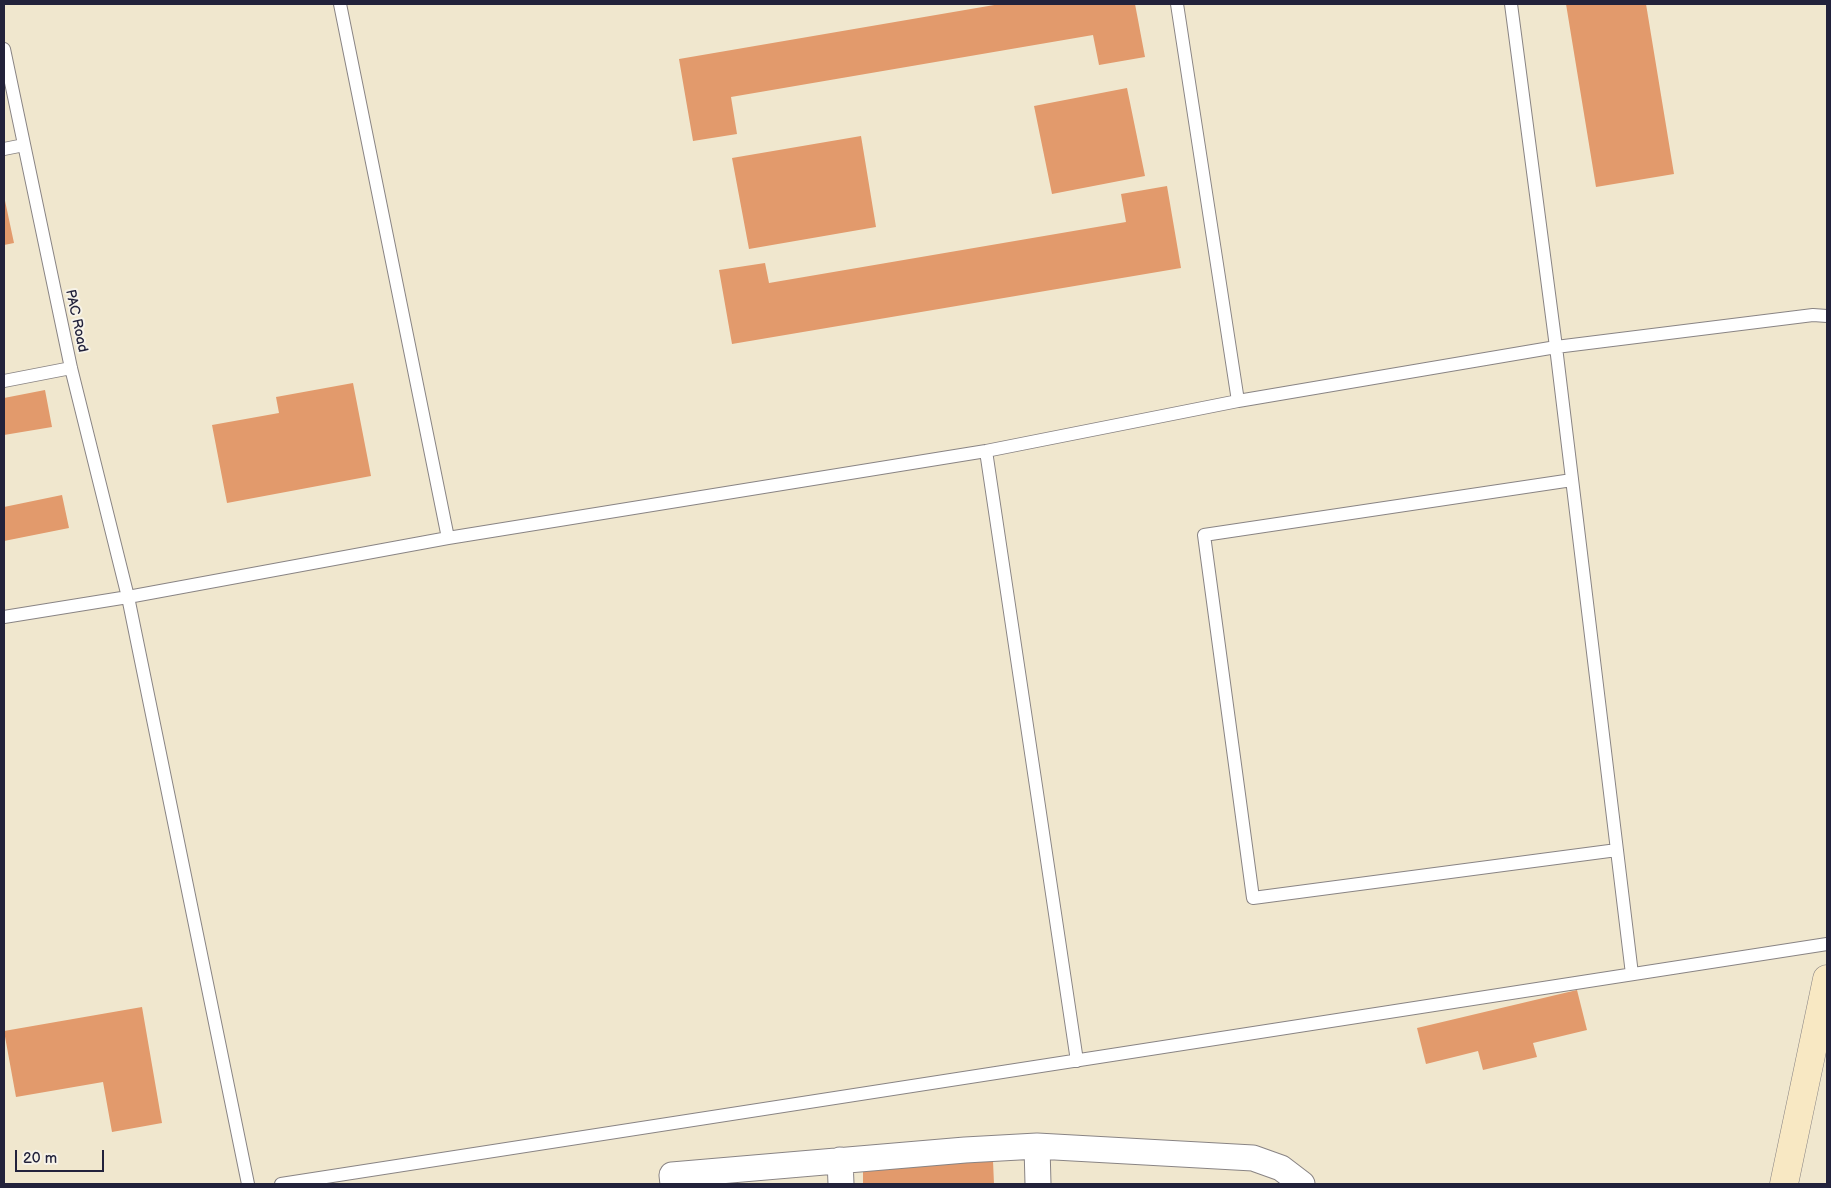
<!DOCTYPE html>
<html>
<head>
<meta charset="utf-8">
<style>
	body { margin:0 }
	#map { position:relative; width:1831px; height:1188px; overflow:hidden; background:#f0e7ce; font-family:"Balsamiq Sans",sans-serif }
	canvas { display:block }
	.frame { position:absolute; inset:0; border:5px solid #22223b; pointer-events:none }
	.scale { position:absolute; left:15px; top:1150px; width:89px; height:22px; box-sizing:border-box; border:2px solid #22223b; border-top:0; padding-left:6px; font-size:15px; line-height:18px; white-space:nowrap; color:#22223b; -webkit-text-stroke:4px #f7f3e8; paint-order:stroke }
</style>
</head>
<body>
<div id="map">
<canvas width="1831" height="1188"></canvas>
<div class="frame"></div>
<div class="scale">20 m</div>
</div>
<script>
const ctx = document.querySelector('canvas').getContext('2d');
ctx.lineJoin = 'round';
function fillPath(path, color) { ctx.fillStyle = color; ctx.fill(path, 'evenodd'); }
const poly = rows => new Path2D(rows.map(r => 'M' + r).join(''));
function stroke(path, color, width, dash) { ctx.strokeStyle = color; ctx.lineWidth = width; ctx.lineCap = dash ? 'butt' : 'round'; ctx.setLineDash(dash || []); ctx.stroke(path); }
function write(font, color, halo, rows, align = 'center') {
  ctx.font = font + ' "Balsamiq Sans",sans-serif'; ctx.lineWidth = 4; ctx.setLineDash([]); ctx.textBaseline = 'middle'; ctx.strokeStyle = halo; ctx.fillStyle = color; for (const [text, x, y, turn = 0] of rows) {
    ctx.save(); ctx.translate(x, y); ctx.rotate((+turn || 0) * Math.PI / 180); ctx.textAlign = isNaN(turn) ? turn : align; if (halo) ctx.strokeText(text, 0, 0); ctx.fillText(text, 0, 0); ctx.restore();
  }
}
const building = poly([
	[1000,4,1135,4,1145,57,1099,65,1093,35,731,97,737,134,693,141,679,59],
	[1566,4,1646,4,1674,174,1596,187],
	[1127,88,1145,176,1052,194,1034,106],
	[861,136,876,227,749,249,732,158],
	[1167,186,1181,268,732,344,719,270,765,263,769,283,1126,222,1121,194],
	[4,196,14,243,4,245],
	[353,383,371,476,227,503,212,425,279,413,276,397],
	[45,390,52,427,4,435,4,398],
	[62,495,69,528,4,541,4,507],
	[1577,990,1587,1030,1533,1043,1537,1057,1483,1070,1478,1051,1426,1064,1417,1028],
	[142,1007,162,1123,112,1132,103,1082,16,1097,4,1031],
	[993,1161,994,1184,863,1184,863,1168]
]);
const lane = poly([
	[340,4,448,538],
	[1177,4,1238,401],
	[1511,4,1556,347,1632,974],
	[4,49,71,368,128,597,248,1184],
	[4,149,24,145],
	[4,381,71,368],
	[986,451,1077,1061],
	[1572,480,1204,535,1253,898,1617,850],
	[4,617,128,597,448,538,986,451,1238,401,1556,347,1813,315,1827,316],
	[281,1184,1827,944]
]);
const street = poly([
	[1037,1146,1038,1184],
	[840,1160,841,1184],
	[673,1184,672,1175,965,1150,1037,1146,1253,1158,1281,1168,1302,1184]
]);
const secondary = poly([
	[1784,1184,1827,979]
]);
const streetNames = [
	["PAC Road",76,321,78]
];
fillPath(building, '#e29a6c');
stroke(lane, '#898484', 14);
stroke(street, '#898484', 27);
stroke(secondary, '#898484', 29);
stroke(lane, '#fff', 12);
stroke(street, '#fff', 25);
stroke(secondary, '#f8e8c3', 28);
write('14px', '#22223b', '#f7f3e8', streetNames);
</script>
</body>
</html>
